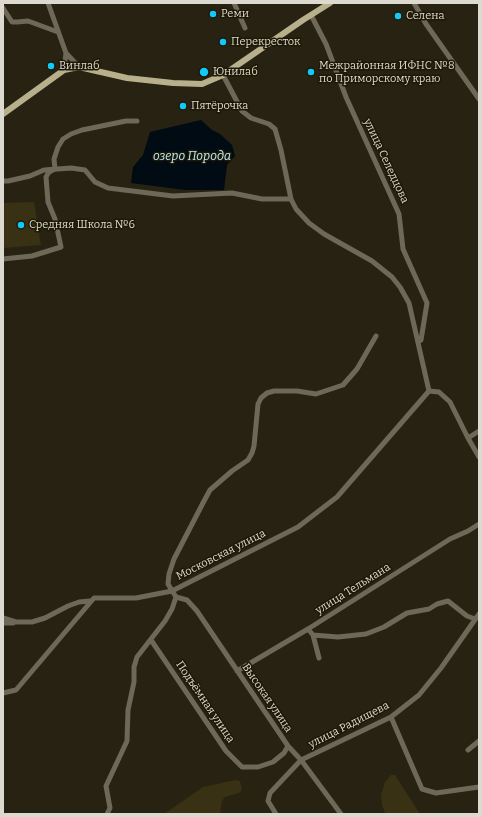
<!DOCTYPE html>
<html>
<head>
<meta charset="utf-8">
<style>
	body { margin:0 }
	#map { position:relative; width:482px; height:817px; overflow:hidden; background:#272211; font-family:Bitter,serif }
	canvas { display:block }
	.frame { position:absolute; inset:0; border:4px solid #dcd9ce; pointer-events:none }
</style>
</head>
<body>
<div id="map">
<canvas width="482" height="817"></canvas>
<div class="frame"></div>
</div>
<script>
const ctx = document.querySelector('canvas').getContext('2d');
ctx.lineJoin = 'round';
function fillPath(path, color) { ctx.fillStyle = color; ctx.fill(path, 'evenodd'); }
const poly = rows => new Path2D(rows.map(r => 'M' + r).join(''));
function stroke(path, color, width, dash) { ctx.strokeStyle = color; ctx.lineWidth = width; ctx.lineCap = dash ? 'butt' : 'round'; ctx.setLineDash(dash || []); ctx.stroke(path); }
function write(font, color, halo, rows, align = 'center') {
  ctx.font = font + ' Bitter,serif'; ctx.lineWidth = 3; ctx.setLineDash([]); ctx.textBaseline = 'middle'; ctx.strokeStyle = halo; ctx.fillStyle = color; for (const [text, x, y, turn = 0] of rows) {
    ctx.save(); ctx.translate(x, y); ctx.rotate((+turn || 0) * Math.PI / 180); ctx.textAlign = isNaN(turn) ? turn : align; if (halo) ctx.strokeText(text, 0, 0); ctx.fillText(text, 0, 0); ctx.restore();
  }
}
const green = poly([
	[34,202,41,245,3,248,3,203],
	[391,775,395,775,420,814,387,814,385,813,382,805,381,795,385,782],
	[235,780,240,781,242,790,239,793,225,797,222,801,220,814,164,814,203,787]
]);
const water = poly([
	[201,120,212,130,220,134,232,145,235,156,227,165,224,190,185,190,131,183,133,167,143,155,150,132]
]);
const minor = poly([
	[48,3,66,53,79,67],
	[234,3,245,28],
	[414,3,426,24,479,99],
	[3,8,12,22,17,22,28,21,58,32],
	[311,15,326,44,346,97,399,214,403,249,427,303,421,340,418,342],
	[64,70,66,53],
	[223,75,242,111,251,118,269,124,275,129,281,150,291,199,296,209,309,223,324,234,372,261,392,277,400,287,409,303,429,391],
	[3,181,8,181,30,176,44,170,71,168,85,170,95,182,108,188,173,196,232,193,262,199,291,199],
	[3,259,32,256,61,247,55,219,48,202,46,177,49,172,55,169,54,159,58,147,63,139,71,134,82,130,126,121,137,121],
	[429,391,439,392,450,402,468,438,479,457],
	[468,438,479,431],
	[176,597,187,600,197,611,288,746,301,760,341,814],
	[3,618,16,622,32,622,45,618,68,606,79,602,90,601],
	[3,623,13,623],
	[308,629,313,635,319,658],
	[313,635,338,637,366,634,384,627,407,613,429,609,437,604,448,601,467,616,475,619],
	[151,640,226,751,242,767,258,767,273,762,284,753,288,746],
	[237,671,308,629,450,539,468,531,479,524],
	[3,693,16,690,94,598,136,598,172,591,298,527,337,497,429,391],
	[391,717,422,789,436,793,479,787],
	[468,750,479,741],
	[107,814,110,808,106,786,127,741,128,710,134,682,134,667,137,657,165,621,172,609,176,597,168,584,169,574,174,559,204,501,210,490,232,471,248,460,252,453,254,446,258,404,261,398,267,393,274,391,297,391,316,394,343,385,357,369,376,336],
	[276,814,268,801,270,793,301,760,391,717,419,695,441,668,479,614]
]);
const major = poly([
	[3,114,64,70,79,67,127,78,173,83,202,84,223,75,303,20,330,3]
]);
const markers = [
	[213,14,4,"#11cafb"],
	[398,16,4,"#11cafb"],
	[223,42,4,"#11cafb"],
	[51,66,4,"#11cafb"],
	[204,72,5,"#11cafb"],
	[311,72,4,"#11cafb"],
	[183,106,4,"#11cafb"],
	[21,225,4,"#11cafb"]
];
const poiNames = [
	["Реми",221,14],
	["Селена",406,16],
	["Перекресток",231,42],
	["Винлаб",59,66],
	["Межрайонная ИФНС №8",319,66],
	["по Приморскому краю",319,79],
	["Юнилаб",213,72],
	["Пятёрочка",191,106],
	["Средняя Школа №6",29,225]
];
const streetNames = [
	["улица Селедцова",386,161,65],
	["Московская улица",221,555,-27],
	["улица Тельмана",353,589,-32],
	["Высокая улица",267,698,56],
	["Подъёмная улица",205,702,56],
	["улица Радищева",349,725,-27]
];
const waterNames = [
	["озеро Порода",192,157]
];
fillPath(green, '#393113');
fillPath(water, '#000b13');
stroke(minor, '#6d6858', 5);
stroke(major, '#b8af8d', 6);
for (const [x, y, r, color] of markers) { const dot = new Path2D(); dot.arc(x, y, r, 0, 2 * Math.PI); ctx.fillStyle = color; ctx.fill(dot); stroke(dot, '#1e1907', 1.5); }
write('11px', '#dcd9ce', '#1e1907', poiNames, 'left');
write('11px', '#dcd9ce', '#1e1907', streetNames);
write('italic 12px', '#beebfc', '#1e1907', waterNames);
</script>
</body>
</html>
